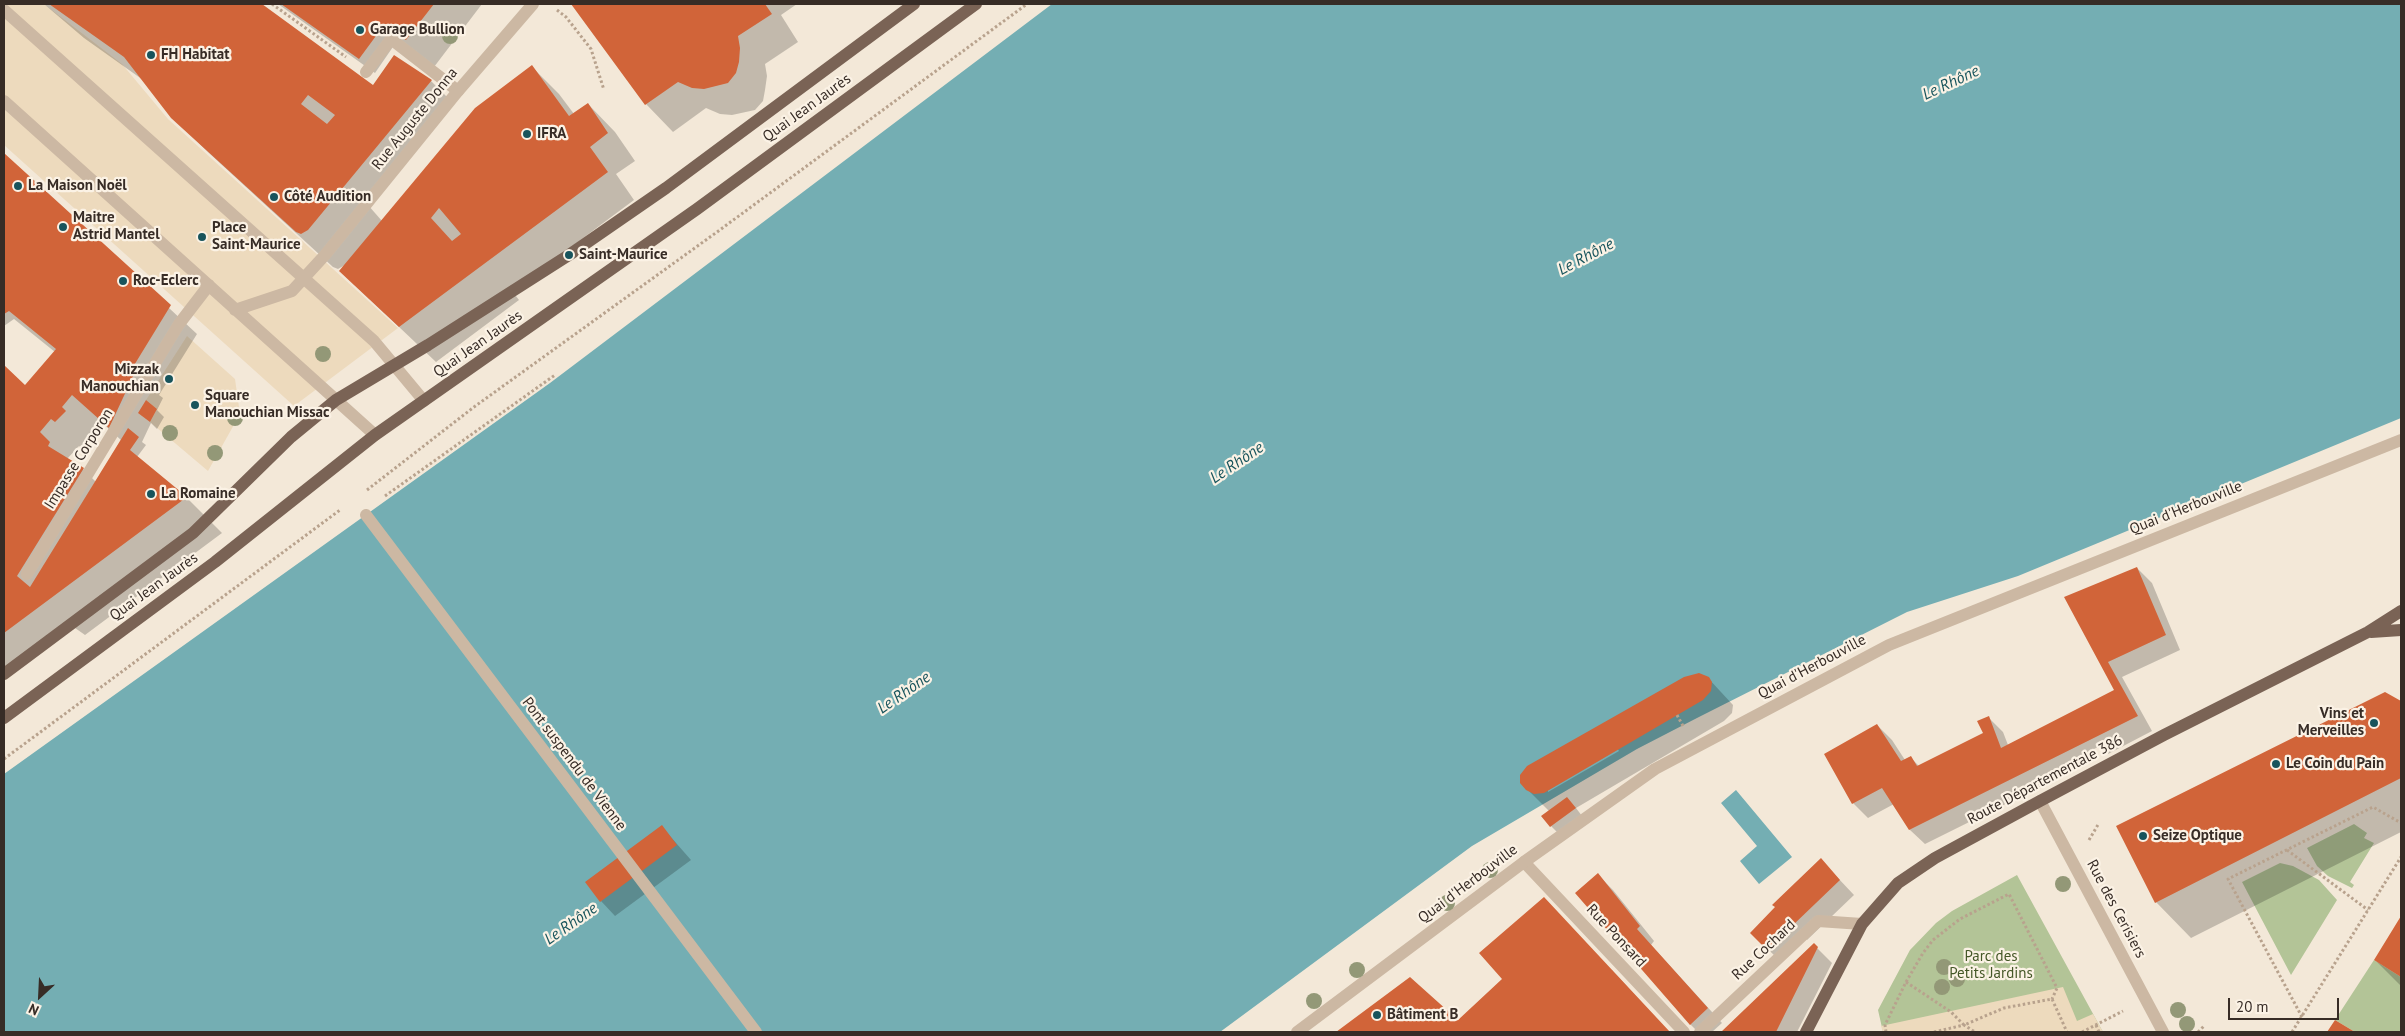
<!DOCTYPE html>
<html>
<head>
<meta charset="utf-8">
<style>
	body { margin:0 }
	#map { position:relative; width:2405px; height:1036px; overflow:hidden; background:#f3e8d8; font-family:"PT Sans",sans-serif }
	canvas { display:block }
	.frame { position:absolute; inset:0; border:5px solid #372c26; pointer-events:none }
	.north { position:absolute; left:15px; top:971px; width:50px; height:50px; -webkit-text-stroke:4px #fbf2e5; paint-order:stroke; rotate:205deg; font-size:14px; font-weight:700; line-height:20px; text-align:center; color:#372c26 }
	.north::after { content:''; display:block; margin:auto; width:18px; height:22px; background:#372c26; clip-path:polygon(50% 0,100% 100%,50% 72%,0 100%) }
	.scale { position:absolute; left:2228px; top:998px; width:111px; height:22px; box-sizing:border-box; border:2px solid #372c26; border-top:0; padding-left:6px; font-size:15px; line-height:18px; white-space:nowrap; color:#372c26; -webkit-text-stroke:4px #fbf2e5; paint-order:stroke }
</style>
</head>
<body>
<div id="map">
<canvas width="2405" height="1036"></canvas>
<div class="frame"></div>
<div class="north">N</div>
<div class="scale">20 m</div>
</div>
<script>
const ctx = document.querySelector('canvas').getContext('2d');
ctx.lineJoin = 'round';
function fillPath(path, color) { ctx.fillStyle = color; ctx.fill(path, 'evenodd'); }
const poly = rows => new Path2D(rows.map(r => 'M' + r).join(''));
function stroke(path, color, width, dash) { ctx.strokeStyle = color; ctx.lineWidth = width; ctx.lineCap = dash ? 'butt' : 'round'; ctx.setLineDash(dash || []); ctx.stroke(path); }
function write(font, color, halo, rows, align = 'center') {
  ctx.font = font + ' "PT Sans",sans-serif'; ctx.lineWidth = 4.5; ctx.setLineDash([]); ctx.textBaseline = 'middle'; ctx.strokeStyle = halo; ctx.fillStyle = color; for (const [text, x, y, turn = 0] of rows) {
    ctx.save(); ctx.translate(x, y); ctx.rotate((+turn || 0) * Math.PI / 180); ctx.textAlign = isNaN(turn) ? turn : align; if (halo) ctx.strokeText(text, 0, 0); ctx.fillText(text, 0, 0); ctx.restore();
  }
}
const green = poly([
	[2354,824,2367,833,2364,838,2374,843,2350,882,2354,885,2352,888,2328,876,2317,866,2307,848],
	[2280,863,2293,866,2319,880,2337,900,2291,975,2242,882],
	[2017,875,2103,1032,1883,1032,1878,1010,1910,950,1936,923,1952,911],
	[2374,960,2401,977,2401,1032,2355,1032,2335,1020]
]);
const plaza = poly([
	[4,4,44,4,122,64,168,119,398,328,294,406,4,145],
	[187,336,235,379,240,414,208,471,150,422,157,409,146,400],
	[2063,987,2077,1021,2093,1014,2103,1032,1883,1032,1881,1026]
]);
const water = poly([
	[1052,4,2401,4,2401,418,2018,576,1907,612,1697,718,1637,749,1472,846,1220,1032,4,1032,4,774,550,383],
	[1736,790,1792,857,1759,884,1740,861,1757,846,1721,803]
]);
const shadow = poly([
	[44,4,260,4,373,86,431,81,452,102,368,205,382,221,532,67,559,94,574,114,588,104,615,132,635,161,616,174,634,200,512,291,519,300,436,362,340,271,345,265,338,269,333,267,209,153,172,117,143,80,84,38],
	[278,4,482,4,434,67,397,41,375,73],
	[575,4,797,4,781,15,798,42,765,64,767,76,765,90,763,101,755,110,732,115,720,114,706,108,673,132,646,104,573,5],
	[4,155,197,334,159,395,163,398,157,410,164,417,157,429,151,423,142,442,146,445,137,457,187,498,222,533,85,635,68,623,4,670,4,367,26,387,55,352,14,319,4,326],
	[100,421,121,440,96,482,83,469,67,459,79,446,83,449,92,439,89,435],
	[2137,568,2152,583,2180,650,2122,677,2152,731,2108,754,2100,746,2080,756,2084,765,1925,844,1910,830,1894,804,1868,818,1853,803,1877,725,1892,740,1905,760,1910,757,1919,766,1984,734,1988,717,2003,732,2008,745,2116,691,2066,597],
	[1708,678,1733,705,1732,713,1724,721,1576,808,1582,816,1558,833,1551,826,1550,812,1527,789],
	[1617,748,1619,751,1548,792,1548,789],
	[2385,693,2401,702,2401,832,2191,938,2156,902],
	[662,827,691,860,615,916,601,901],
	[1821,860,1854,895,1807,940,1800,932,1775,956,1751,933],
	[1598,875,1613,890,1654,941,1651,945,1722,1023,1712,1032,1698,1032,1690,1024],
	[2401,919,2401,986,2375,960],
	[1814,945,1832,963,1797,1032,1723,1032],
	[1612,970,1669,1032,1339,1032,1410,979,1458,1021]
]);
const building = poly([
	[49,4,262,4,373,85,394,55,432,80,308,230,301,234,296,232,171,118,124,57],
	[308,95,335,115,327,124,301,104],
	[281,4,434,4,406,40,384,25,359,59],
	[571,4,765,4,772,14,738,36,740,48,739,62,736,73,728,83,704,89,692,88,678,82,645,105],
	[532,65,569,116,588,103,608,133,590,147,608,172,399,327,339,271,475,108],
	[439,208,461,234,452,241,431,218],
	[4,153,171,305,133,367,136,370,109,428,72,395,62,407,66,411,55,422,51,419,40,432,50,442,48,446,84,468,17,576,30,587,128,428,139,437,130,450,187,497,4,633,4,365,25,385,56,349,9,311,4,314],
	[146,400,157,409,150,422,138,413],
	[2137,567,2166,635,2108,662,2138,716,1909,830,1882,788,1852,804,1824,754,1877,724,1901,761,1911,756,1917,766,1983,733,1977,721,1989,716,2001,748,2114,690,2064,597],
	[1699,673,1709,677,1712,682,1711,691,1703,700,1544,793,1534,794,1526,790,1520,783,1520,775,1527,766,1684,677],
	[2385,692,2401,701,2401,778,2155,903,2116,826],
	[1567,797,1576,808,1550,827,1541,816],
	[662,825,677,845,600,902,585,882],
	[1821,858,1840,880,1767,950,1750,933,1775,907,1772,905],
	[1598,873,1640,926,1637,929,1708,1008,1690,1025,1575,893],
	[1544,897,1670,1032,1336,1032,1410,977,1458,1020,1502,979,1479,953],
	[2401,916,2401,977,2374,960],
	[1814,943,1818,947,1776,1032,1721,1032],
	[2335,1020,2355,1032,2327,1032]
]);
const path = poly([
	[272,4,346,57],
	[557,10,566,17,591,49,604,90],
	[367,490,474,407,717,232,1027,4],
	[385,496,555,375],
	[1677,715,1683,726],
	[4,759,340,510],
	[2089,840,2099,823],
	[2287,850,2368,910],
	[1906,982,1951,1012,1964,1025,2004,1008,2052,999,2067,1032],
	[2302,1017,2228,879,2373,807,2401,823],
	[2096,1025,2099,1032],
	[1886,1032,1885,1025,1906,982,1923,953,1933,940,1960,919,2009,894,2057,988,2052,999],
	[1934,1032,1964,1025,1975,1032],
	[2082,1032,2123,1011],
	[2198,1032,2205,1025],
	[2292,1032,2401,857]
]);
const lane = poly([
	[366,72,391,39,458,91],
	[1524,862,1684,1032]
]);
const street = poly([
	[4,10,374,341,424,401],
	[4,101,375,435],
	[235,310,292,291,325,255,458,91,533,4],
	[366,515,756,1032],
	[27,574,179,324,209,285],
	[2040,801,2163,1032],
	[1297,1032,1524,862,1655,769,1889,645,2401,440],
	[1700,1032,1818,921,1862,924]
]);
const primary = poly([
	[2371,632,2401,630],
	[4,674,193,533,291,437,336,400,428,345,569,255,666,188,914,4],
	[4,718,215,562,375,435,697,209,976,4],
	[1806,1032,1862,924,1898,883,1935,858,2040,801,2164,735,2368,632,2401,611]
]);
const trees = [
	[450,36],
	[323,354],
	[235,418],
	[170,433],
	[215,453],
	[1490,870],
	[2063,884],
	[1447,903],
	[1944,967],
	[1357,970],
	[1957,979],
	[1942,987],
	[1314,1001],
	[2178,1010],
	[2187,1024]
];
const markers = [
	[360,30,5,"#18545c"],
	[151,55,5,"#18545c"],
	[527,134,5,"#18545c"],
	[18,186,5,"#18545c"],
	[274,197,5,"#18545c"],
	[63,227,5,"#18545c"],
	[202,237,5,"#18545c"],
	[569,255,5,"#18545c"],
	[123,281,5,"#18545c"],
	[169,379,5,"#18545c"],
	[195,405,5,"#18545c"],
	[151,494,5,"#18545c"],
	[2374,723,5,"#18545c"],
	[2276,764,5,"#18545c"],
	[2143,836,5,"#18545c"],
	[1377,1015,5,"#18545c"]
];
const poiNames = [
	["Garage Bullion",370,30],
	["FH Habitat",161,55],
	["IFRA",537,134],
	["La Maison Noël",28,186],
	["Côté Audition",284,197],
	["Maitre",73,218],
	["Astrid Mantel",73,235],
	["Place",212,228],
	["Saint-Maurice",212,245],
	["Saint-Maurice",579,255],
	["Roc-Eclerc",133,281],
	["Mizzak",159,370,"right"],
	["Manouchian",159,387,"right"],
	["Square",205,396],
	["Manouchian Missac",205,413],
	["La Romaine",161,494],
	["Vins et",2364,714,"right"],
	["Merveilles",2364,731,"right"],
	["Le Coin du Pain",2286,764],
	["Seize Optique",2153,836],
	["Bâtiment B",1387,1015]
];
const streetNames = [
	["Quai Jean Jaurès",807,108,-36],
	["Rue Auguste Donna",415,119,-51],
	["Quai Jean Jaurès",478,344,-35],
	["Impasse Corporon",79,459,-58],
	["Quai d'Herbouville",2186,508,-22],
	["Quai Jean Jaurès",154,587,-36],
	["Quai d'Herbouville",1812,667,-28],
	["Pont suspendu de Vienne",574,764,53],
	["Route Départementale 386",2045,780,-28],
	["Quai d'Herbouville",1468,884,-37],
	["Rue des Cerisiers",2116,909,62],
	["Rue Ponsard",1616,936,47],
	["Rue Cochard",1764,950,-43]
];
const parkNames = [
	["Parc des",1991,957],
	["Petits Jardins",1991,974]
];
const waterNames = [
	["Le Rhône",1951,83,-25],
	["Le Rhône",1586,257,-28],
	["Le Rhône",1237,463,-34],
	["Le Rhône",904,693,-35],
	["Le Rhône",571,924,-35]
];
fillPath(green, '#b3c497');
fillPath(plaza, '#eddabd');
fillPath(water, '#74aeb3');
fillPath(shadow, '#0003');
fillPath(building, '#d16439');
stroke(path, '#b8a28d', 3, [2.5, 2.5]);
stroke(lane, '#ccb8a3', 12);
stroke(street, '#ccb8a3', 12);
stroke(primary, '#7a6355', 12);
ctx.fillStyle = '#939877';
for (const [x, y] of trees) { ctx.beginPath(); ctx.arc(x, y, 8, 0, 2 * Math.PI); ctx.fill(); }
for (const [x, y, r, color] of markers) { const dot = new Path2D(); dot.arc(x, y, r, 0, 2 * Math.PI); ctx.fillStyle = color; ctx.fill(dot); stroke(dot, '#fbf2e5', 2); }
write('bold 15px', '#372c26', '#fbf2e5', poiNames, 'left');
write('15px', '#372c26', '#fbf2e5', streetNames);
write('15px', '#445727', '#fbf2e5', parkNames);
write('italic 16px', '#18545c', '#fbf2e5', waterNames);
</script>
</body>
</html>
